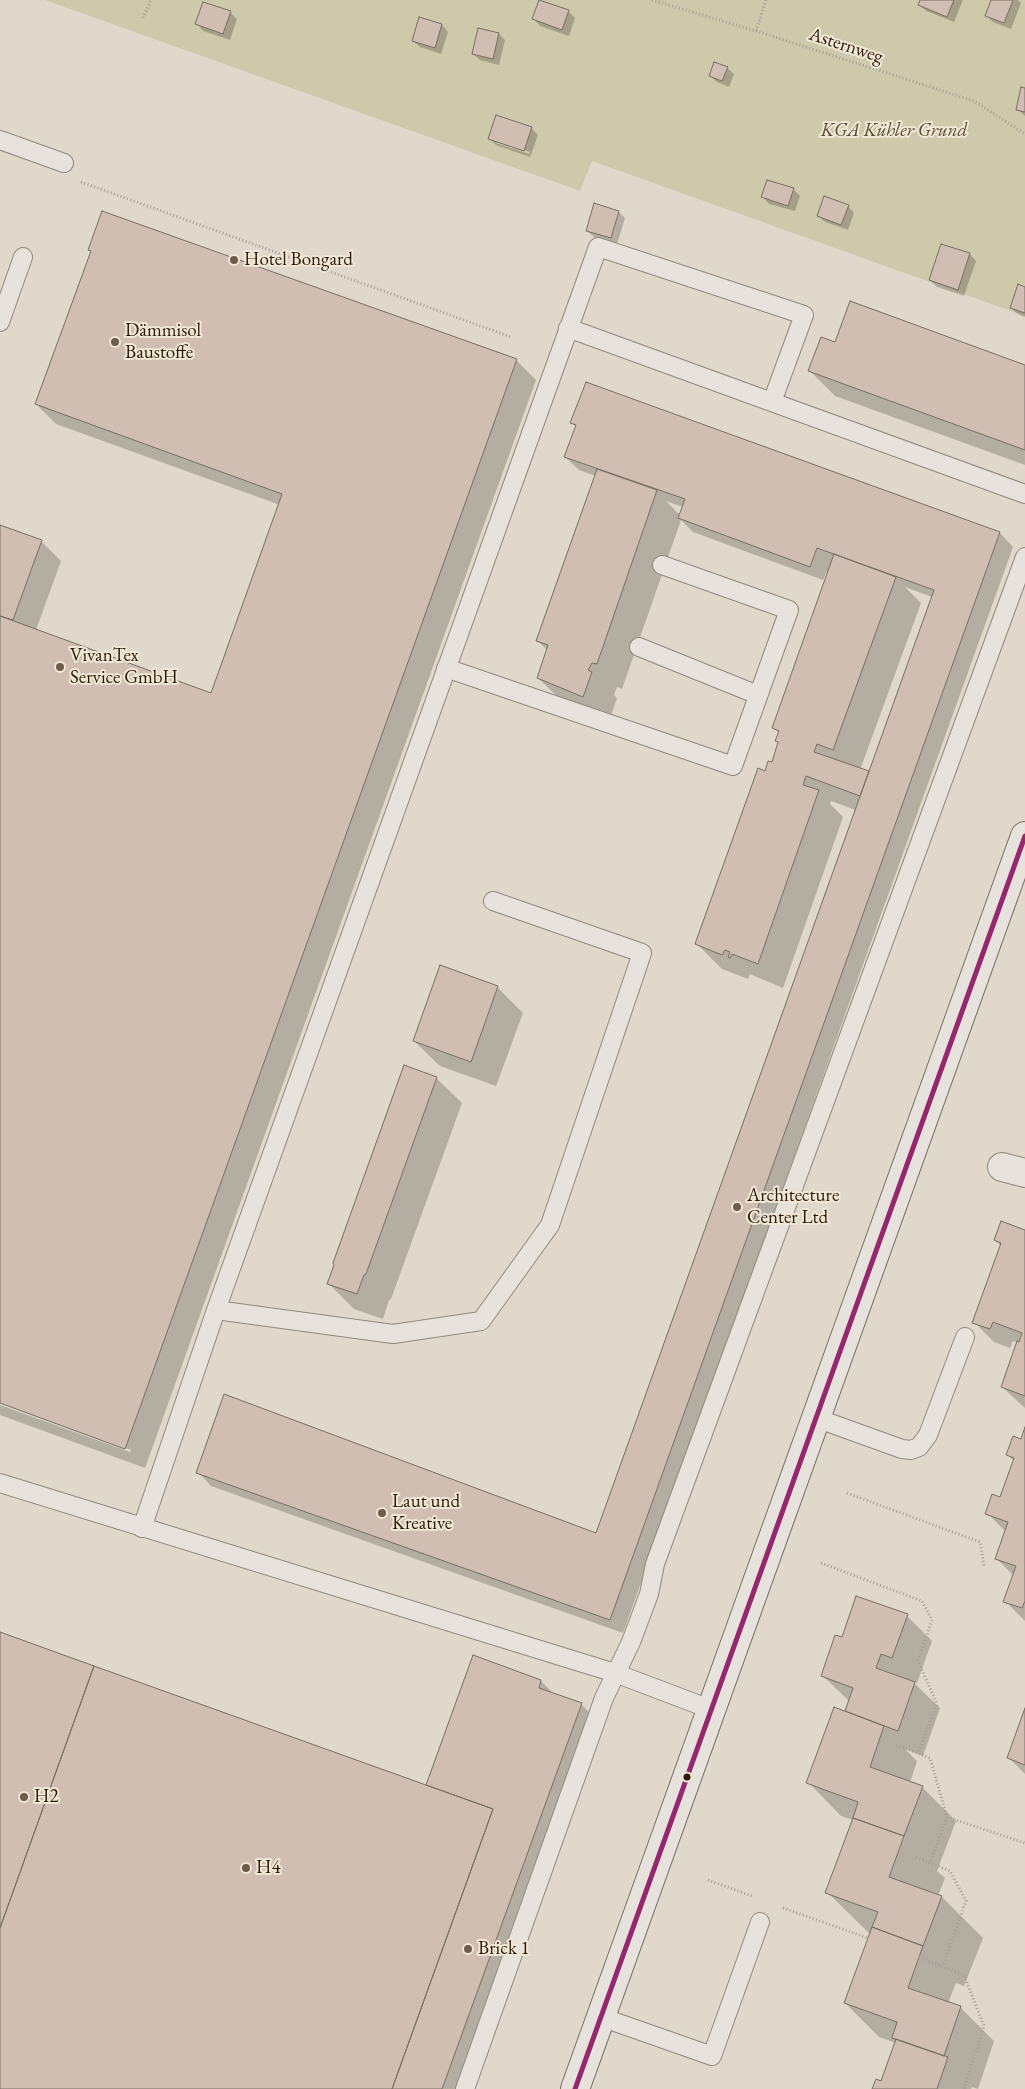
<!DOCTYPE html>
<html>
<head>
<meta charset="utf-8">
<style>
	body { margin:0 }
	canvas { display:block; background:#e0d8ca }
</style>
</head>
<body>
<canvas width="1025" height="2089"></canvas>
<script>
const ctx = document.querySelector('canvas').getContext('2d');
ctx.lineJoin = 'round';
function fillPath(path, color) { ctx.fillStyle = color; ctx.fill(path, 'evenodd'); }
const poly = rows => new Path2D(rows.map(r => 'M' + r).join(''));
function stroke(path, color, width, dash) { ctx.strokeStyle = color; ctx.lineWidth = width; ctx.lineCap = dash ? 'butt' : 'round'; ctx.setLineDash(dash || []); ctx.stroke(path); }
function write(font, color, halo, rows, align = 'center') {
  ctx.font = font + ' "EB Garamond",serif'; ctx.lineWidth = 4; ctx.setLineDash([]); ctx.textBaseline = 'middle'; ctx.strokeStyle = halo; ctx.fillStyle = color; for (const [text, x, y, turn = 0] of rows) {
    ctx.save(); ctx.translate(x, y); ctx.rotate((+turn || 0) * Math.PI / 180); ctx.textAlign = isNaN(turn) ? turn : align; if (halo) ctx.strokeText(text, 0, 0); ctx.fillText(text, 0, 0); ctx.restore();
  }
}
const green = poly([
	[45,0,1025,0,1025,316,592,161,580,191]
]);
const shadow = poly([
	[921,0,963,0,954,22,926,11,919,5],
	[993,0,1018,0,1021,3,1011,29,993,22,987,16],
	[568,11,575,18,569,36,540,26,534,19],
	[230,12,237,19,230,40,203,31,197,24],
	[442,25,448,32,441,54,420,47,413,41],
	[499,34,505,40,499,65,480,60,473,54],
	[727,68,734,74,729,87,717,82,710,76],
	[1025,89,1025,116,1018,110],
	[531,128,538,135,530,157,496,145,490,139],
	[496,140,530,152,529,154,496,143],
	[793,189,800,196,795,211,769,204,763,197],
	[848,206,854,213,848,230,825,222,818,216],
	[619,212,625,218,617,244,594,237,587,231],
	[92,252,516,360,536,380,145,1468,0,1415,0,1405,130,1452,131,1450,0,1402,0,526,41,541,61,561,36,630,211,694,280,505,56,424,36,404],
	[970,254,976,261,964,296,937,287,930,280],
	[1025,288,1025,317,1018,314,1011,308],
	[836,344,1025,367,1025,465,835,396,810,371],
	[586,384,1000,533,1013,547,623,1633,211,1486,198,1472,597,1534,856,810,831,801,830,804,843,817,783,988,750,974,748,979,722,969,697,944,765,772,773,763,779,743,779,733,774,728,829,571,827,571,823,580,693,532,681,520,622,689,617,687,614,695,617,698,609,721,564,703,538,678,548,651,538,641,596,476,579,470,565,457,577,427,572,422],
	[666,501,683,507,680,515],
	[905,587,932,597,870,773,860,770,921,603],
	[497,987,523,1013,496,1086,440,1066,414,1041],
	[436,1078,462,1103,391,1299,389,1300,383,1319,354,1309,329,1284],
	[1025,1231,1025,1408,1002,1387,1018,1343,1013,1341,1010,1348,994,1342,974,1322,1001,1246,995,1240],
	[1025,1430,1025,1621,1005,1601,1014,1576,996,1558,1006,1532,987,1513,1001,1499,1014,1461,1008,1455,1021,1440],
	[907,1616,932,1641,917,1683,912,1681,940,1708,923,1756,905,1749,917,1761,910,1783,922,1787,956,1821,937,1871,945,1878,938,1896,942,1897,983,1938,964,1986,956,1983,948,2003,960,2007,994,2041,978,2089,972,2087,971,2089,874,2089,882,2082,896,2043,879,2037,845,2003,870,1934,827,1892,853,1820,841,1816,808,1782,850,1714,846,1711,850,1702,823,1676,843,1639],
	[0,1634,427,1786,541,1681,554,1694,581,1704,594,1717,460,2089,0,2089],
	[1025,1712,1025,1774,1009,1758]
]);
const building = poly([
	[539,0,569,10,562,30,532,19,539,0],
	[920,0,954,0,947,17,918,5,920,0],
	[991,0,1013,0,1004,23,985,16,991,0],
	[203,2,231,11,223,34,195,24,203,2],
	[419,17,442,24,435,48,412,41,419,17],
	[478,28,499,33,493,59,472,54,478,28],
	[714,62,728,67,722,81,709,76,714,62],
	[1021,87,1025,88,1025,112,1016,110,1021,87],
	[496,115,532,127,524,151,488,139,496,115],
	[767,180,794,188,788,206,761,197,767,180],
	[824,196,849,205,841,225,817,216,824,196],
	[594,203,619,211,611,238,586,231,594,203],
	[102,211,517,359,125,1449,0,1403,0,616,211,693,282,494,35,404,91,251,88,250,102,211],
	[941,244,970,253,958,290,929,280,941,244],
	[1018,284,1025,287,1025,313,1010,308,1018,284],
	[850,301,1025,365,1025,450,808,371,821,337,835,342,850,301],
	[586,382,1000,532,610,1620,196,1473,224,1394,596,1533,934,590,817,548,810,567,678,518,685,499,564,457,576,425,570,423,586,382],
	[597,469,657,490,597,664,592,663,588,670,592,672,583,697,537,678,548,645,536,641,597,469],
	[0,525,42,540,13,620,0,616,0,525],
	[834,554,896,577,833,750,817,744,814,752,869,771,860,796,806,776,803,785,819,790,758,964,732,954,730,958,728,957,730,952,725,950,722,955,695,944,758,768,765,771,768,761,772,762,778,742,775,741,779,731,772,728,834,554],
	[440,965,498,986,471,1062,413,1041,440,965],
	[404,1065,437,1077,366,1274,364,1275,357,1294,327,1284,334,1265,333,1263,404,1065],
	[1001,1221,1025,1230,1025,1396,1001,1387,1017,1341,1019,1342,1022,1333,993,1322,990,1329,972,1323,1001,1243,994,1240,1001,1221],
	[1025,1427,1025,1601,1022,1608,1003,1602,1016,1566,995,1559,1008,1522,985,1514,992,1494,1000,1497,1014,1458,1006,1455,1013,1436,1021,1439,1025,1427],
	[856,1596,908,1614,892,1658,881,1654,876,1668,915,1682,898,1731,845,1711,853,1688,821,1676,835,1635,842,1637,856,1596],
	[0,1632,94,1666,0,1928,0,1632],
	[473,1655,541,1680,539,1688,582,1703,442,2089,392,2089,493,1809,426,1785,473,1655],
	[94,1666,493,1809,392,2089,0,2089,0,1928,94,1666],
	[834,1707,884,1726,870,1767,923,1786,904,1836,853,1818,858,1802,806,1783,834,1707],
	[1025,1708,1025,1765,1007,1758,1025,1708],
	[853,1818,904,1836,889,1877,942,1896,923,1946,872,1927,878,1912,825,1893,853,1818],
	[872,1927,923,1946,908,1988,961,2006,944,2056,892,2038,897,2022,844,2003,872,1927],
	[896,2039,948,2057,937,2089,872,2089,876,2079,881,2081,896,2039]
]);
const path = poly([
	[652,0,756,31,974,101,1025,134],
	[143,18,151,0],
	[756,31,766,0],
	[81,182,511,337],
	[847,1493,980,1542,984,1566],
	[821,1563,922,1601,932,1620,918,1661,937,1704,918,1753],
	[896,1745,930,1758,947,1817,930,1863],
	[947,1817,1025,1843],
	[916,1857,950,1871,966,1901,943,1966],
	[708,1880,752,1896],
	[783,1908,868,1938],
	[919,1957,964,1975,984,2026,964,2089]
]);
const service = poly([
	[0,140,64,163],
	[0,322,23,257],
	[568,328,1025,494],
	[639,647,758,695],
	[446,668,733,766,789,610,662,565],
	[216,1310,393,1334,481,1321,550,1225,642,953,493,901],
	[816,1418,902,1449,911,1450,919,1447,928,1435,965,1337],
	[0,1483,615,1673,710,1709],
	[142,1528,216,1310,598,247,804,315,772,402],
	[601,2017,712,2056,760,1922],
	[465,2089,604,1698,631,1642,649,1594,655,1564,1025,557]
]);
const minor = poly([
	[1002,1167,1025,1173]
]);
const secondary = poly([
	[575,2089,1025,836]
]);
const bus1 = poly([
	[575,2089,1025,836]
]);
const markers = [
	[234,260,5,"#6c5c49"],
	[115,342,5,"#6c5c49"],
	[60,667,5,"#6c5c49"],
	[737,1207,5,"#6c5c49"],
	[382,1513,5,"#6c5c49"],
	[687,1777,4.5,"#2d1a04"],
	[24,1797,5,"#6c5c49"],
	[246,1868,5,"#6c5c49"],
	[468,1949,5,"#6c5c49"]
];
const streetNames = [
	["Asternweg",846,46,18]
];
const parkNames = [
	["KGA Kühler Grund",894,131]
];
const poiNames = [
	["Hotel Bongard",244,260],
	["Dämmisol",125,331],
	["Baustoffe",125,353],
	["VivanTex",70,656],
	["Service GmbH",70,678],
	["Architecture",747,1196],
	["Center Ltd",747,1218],
	["Laut und",392,1502],
	["Kreative",392,1524],
	["H2",34,1797],
	["H4",256,1868],
	["Brick 1",478,1949]
];
fillPath(green, '#cdc9aa');
fillPath(shadow, '#0003');
fillPath(building, '#d0beb3');
stroke(building, '#766f64', 1);
stroke(service, '#90897f', 20);
stroke(minor, '#90897f', 30);
stroke(secondary, '#766f64', 30);
stroke(path, '#a39d96', 3, [1, 2.5]);
stroke(service, '#e7e3dc', 18);
stroke(minor, '#e7e3dc', 28);
stroke(secondary, '#e7e3dc', 28);
stroke(bus1, '#95276e', 5);
for (const [x, y, r, color] of markers) { const dot = new Path2D(); dot.arc(x, y, r, 0, 2 * Math.PI); ctx.fillStyle = color; ctx.fill(dot); stroke(dot, '#f0e7d7', 2); }
write('19px', '#2d1a04', '#f0e7d7', streetNames);
write('italic 19px', '#584b2e', '#f0e7d7', parkNames);
write('19px', '#2d1a04', '#f0e7d7', poiNames, 'left');
</script>
</body>
</html>
